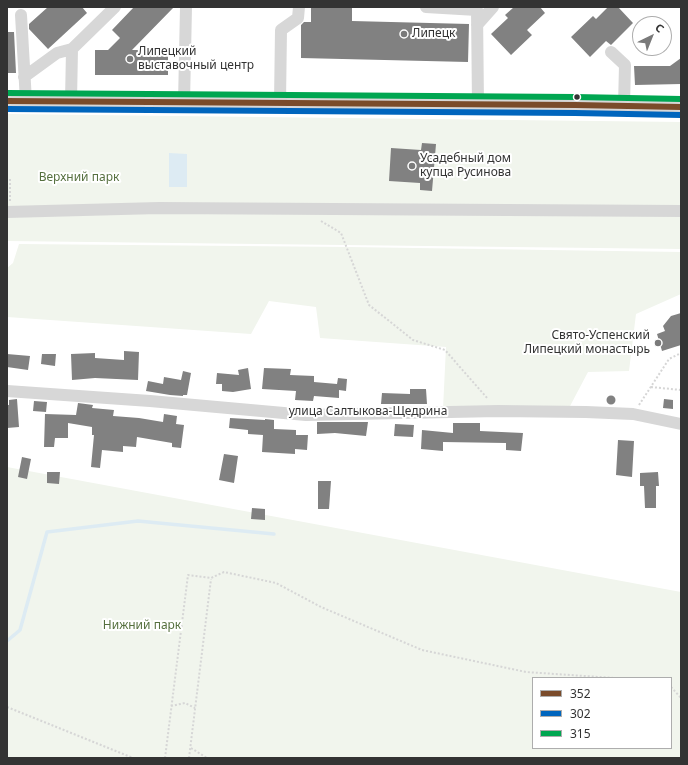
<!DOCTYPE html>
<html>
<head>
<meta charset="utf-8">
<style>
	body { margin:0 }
	#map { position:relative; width:688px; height:765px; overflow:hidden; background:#fff; font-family:"Noto Sans",sans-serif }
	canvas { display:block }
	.frame { position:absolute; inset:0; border:8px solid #333; pointer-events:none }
	.legend { position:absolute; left:532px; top:677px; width:140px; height:72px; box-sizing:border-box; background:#fff; border:1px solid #adadad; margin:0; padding:5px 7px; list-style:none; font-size:12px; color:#333 }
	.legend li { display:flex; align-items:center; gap:8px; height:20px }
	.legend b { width:20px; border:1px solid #adadad }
	.north { position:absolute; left:632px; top:16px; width:40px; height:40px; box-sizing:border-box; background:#fff; border:1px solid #adadad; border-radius:50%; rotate:43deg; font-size:11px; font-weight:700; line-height:16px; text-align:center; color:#333 }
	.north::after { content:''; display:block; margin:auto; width:14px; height:18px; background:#7a7a7a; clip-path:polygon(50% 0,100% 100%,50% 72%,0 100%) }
</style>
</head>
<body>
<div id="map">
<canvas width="688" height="765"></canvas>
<div class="frame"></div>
<ul class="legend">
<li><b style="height:5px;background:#7a4b2a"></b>352</li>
<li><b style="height:5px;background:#0065bd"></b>302</li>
<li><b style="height:5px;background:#00a651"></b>315</li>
</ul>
<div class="north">С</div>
</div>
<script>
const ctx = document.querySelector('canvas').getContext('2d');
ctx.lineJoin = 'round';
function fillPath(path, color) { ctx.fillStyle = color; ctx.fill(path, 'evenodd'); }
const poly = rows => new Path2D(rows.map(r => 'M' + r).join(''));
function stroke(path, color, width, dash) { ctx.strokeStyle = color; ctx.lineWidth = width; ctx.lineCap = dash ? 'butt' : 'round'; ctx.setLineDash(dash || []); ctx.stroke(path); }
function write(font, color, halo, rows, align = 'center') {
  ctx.font = font + ' "Noto Sans",sans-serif'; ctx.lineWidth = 4; ctx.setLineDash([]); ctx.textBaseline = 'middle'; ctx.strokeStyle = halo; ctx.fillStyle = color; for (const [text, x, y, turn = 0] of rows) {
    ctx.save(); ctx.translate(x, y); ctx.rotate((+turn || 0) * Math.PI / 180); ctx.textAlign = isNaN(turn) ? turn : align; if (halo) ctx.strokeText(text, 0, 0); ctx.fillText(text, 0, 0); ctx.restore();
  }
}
const green = poly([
	[7,114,681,122,681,249,7,241],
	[19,244,349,247,681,252,681,294,636,314,629,371,588,372,569,408,443,409,446,347,320,338,316,307,269,301,251,334,7,317,7,268,13,263],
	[7,467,681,592,681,758,7,758],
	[533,678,671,678,671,748,533,748]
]);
const water = poly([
	[169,153,187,154,187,187,169,187]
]);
const stream = poly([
	[7,641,20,630,47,532,138,521,274,534]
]);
const building = poly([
	[48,7,82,7,87,13,48,49,29,29,29,24],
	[134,7,174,7,132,50,168,50,168,75,95,75,95,50,108,50,120,38,112,30],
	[311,7,352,7,352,21,469,24,468,62,301,58,301,25,304,22,311,22],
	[514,7,540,7,545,13,527,30,532,35,511,55,491,34,508,18,505,15],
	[608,7,618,7,633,23,611,45,606,41,590,57,571,37,593,16,596,19],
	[7,32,14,32,16,73,7,73],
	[681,58,681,84,635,85,634,66,670,66],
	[422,143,436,144,432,191,420,190,420,183,389,181,391,148,421,150],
	[681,313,681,345,662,351,657,334,665,331,663,326,671,316],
	[124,351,139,352,138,380,95,378,72,380,71,354,95,353,95,358,124,360],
	[7,354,30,356,28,370,7,367],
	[42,354,56,354,55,366,41,364],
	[248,368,251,389,233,392,222,391,222,384,216,384,217,373,239,375,238,370],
	[264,368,291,369,290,375,314,376,314,382,337,384,338,378,347,379,346,391,339,390,339,398,314,396,313,401,295,400,296,391,262,389],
	[183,371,191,373,187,395,183,395,183,396,170,395,146,391,148,381,163,384,164,377,181,380],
	[410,389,426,389,427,404,381,404,382,393,410,394],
	'606.5 400a4.5 4.5 0 1 1 9 0a4.5 4.5 0 1 1-9 0Z',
	[17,399,19,427,7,428,7,405,9,405,9,400],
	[664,399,673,400,673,409,663,408],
	[34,401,47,402,46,412,33,411],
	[78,403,93,405,92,408,114,410,113,416,139,418,163,422,164,414,177,416,176,424,184,425,181,448,172,447,172,443,137,437,136,447,123,446,123,452,102,450,100,468,91,467,94,435,92,435,92,427,68,423,68,438,55,438,54,447,44,447,45,414,76,415],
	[230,418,265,420,265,419,274,420,274,429,296,430,296,435,308,435,307,450,295,449,295,454,262,452,263,435,248,434,248,430,229,428],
	[317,422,368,422,366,436,335,433,317,434],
	[453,423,480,423,480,431,523,433,521,451,506,450,506,443,443,442,443,451,421,449,422,430,453,433],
	[395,424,414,425,413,437,394,436],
	[618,440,634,441,632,477,616,475],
	[224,454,238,456,234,483,219,480],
	[22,457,31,459,27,479,18,477],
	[47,472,60,472,59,484,47,483],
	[658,472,659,486,656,486,656,508,645,508,644,486,640,486,640,473],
	[318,481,331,481,329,509,318,509],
	[252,508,265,509,265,520,251,519]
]);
const path = poly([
	[10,179,10,202],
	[321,221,341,233,369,305,413,340,445,350,488,399],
	[651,387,681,390],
	[639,405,669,359,681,353],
	[671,687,681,698],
	[171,706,185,703,195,708],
	[7,707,133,758],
	[191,748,207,758],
	[165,758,188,575,211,578,224,572,276,583,321,607,422,650,526,672,614,678],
	[189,758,211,579]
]);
const minor = poly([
	[426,7,477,10,478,105],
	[21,15,26,101],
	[477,25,493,7],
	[611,52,625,65,624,106],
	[24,77,57,53,72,49],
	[7,101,575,105,681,107],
	[71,101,72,49,115,7],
	[280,102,281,30,298,18,299,7],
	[184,103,186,7],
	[7,212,159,208,681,211],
	[7,391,150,401,306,415,498,411,586,412,633,414,681,424]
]);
const bus1 = poly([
	[7,101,575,105,681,107]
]);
const bus2 = poly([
	[7,109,575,113,681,115]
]);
const bus3 = poly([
	[7,93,575,97,681,99]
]);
const markers = [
	[404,34,4,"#7a7a7a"],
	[130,59,4,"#7a7a7a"],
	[577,97,3.5,"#333"],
	[412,166,4,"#7a7a7a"],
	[658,343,4,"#7a7a7a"]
];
const poiNames = [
	["Липецк",412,34],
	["Липецкий",138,52],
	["выставочный центр",138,66],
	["Усадебный дом",420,159],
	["купца Русинова",420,173],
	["Свято-Успенский",650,336,"right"],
	["Липецкий монастырь",650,350,"right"]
];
const parkNames = [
	["Верхний парк",79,178],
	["Нижний парк",142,626]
];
const streetNames = [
	["улица Салтыкова-Щедрина",368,412]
];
fillPath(green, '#f1f5ed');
fillPath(water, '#ddebf3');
stroke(stream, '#ddebf3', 3.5);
fillPath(building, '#818181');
stroke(path, '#d6d6d6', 2, [2, 2]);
stroke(minor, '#d7d7d7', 12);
stroke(bus1, '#7a4b2a', 6);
stroke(bus2, '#0065bd', 6);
stroke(bus3, '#00a651', 6);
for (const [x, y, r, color] of markers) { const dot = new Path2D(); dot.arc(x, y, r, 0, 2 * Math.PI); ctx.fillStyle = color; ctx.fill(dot); stroke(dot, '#fff', 1.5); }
write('12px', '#333', '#fff', poiNames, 'left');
write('12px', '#56703f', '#fff', parkNames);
write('12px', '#333', '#fff', streetNames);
</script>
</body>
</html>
